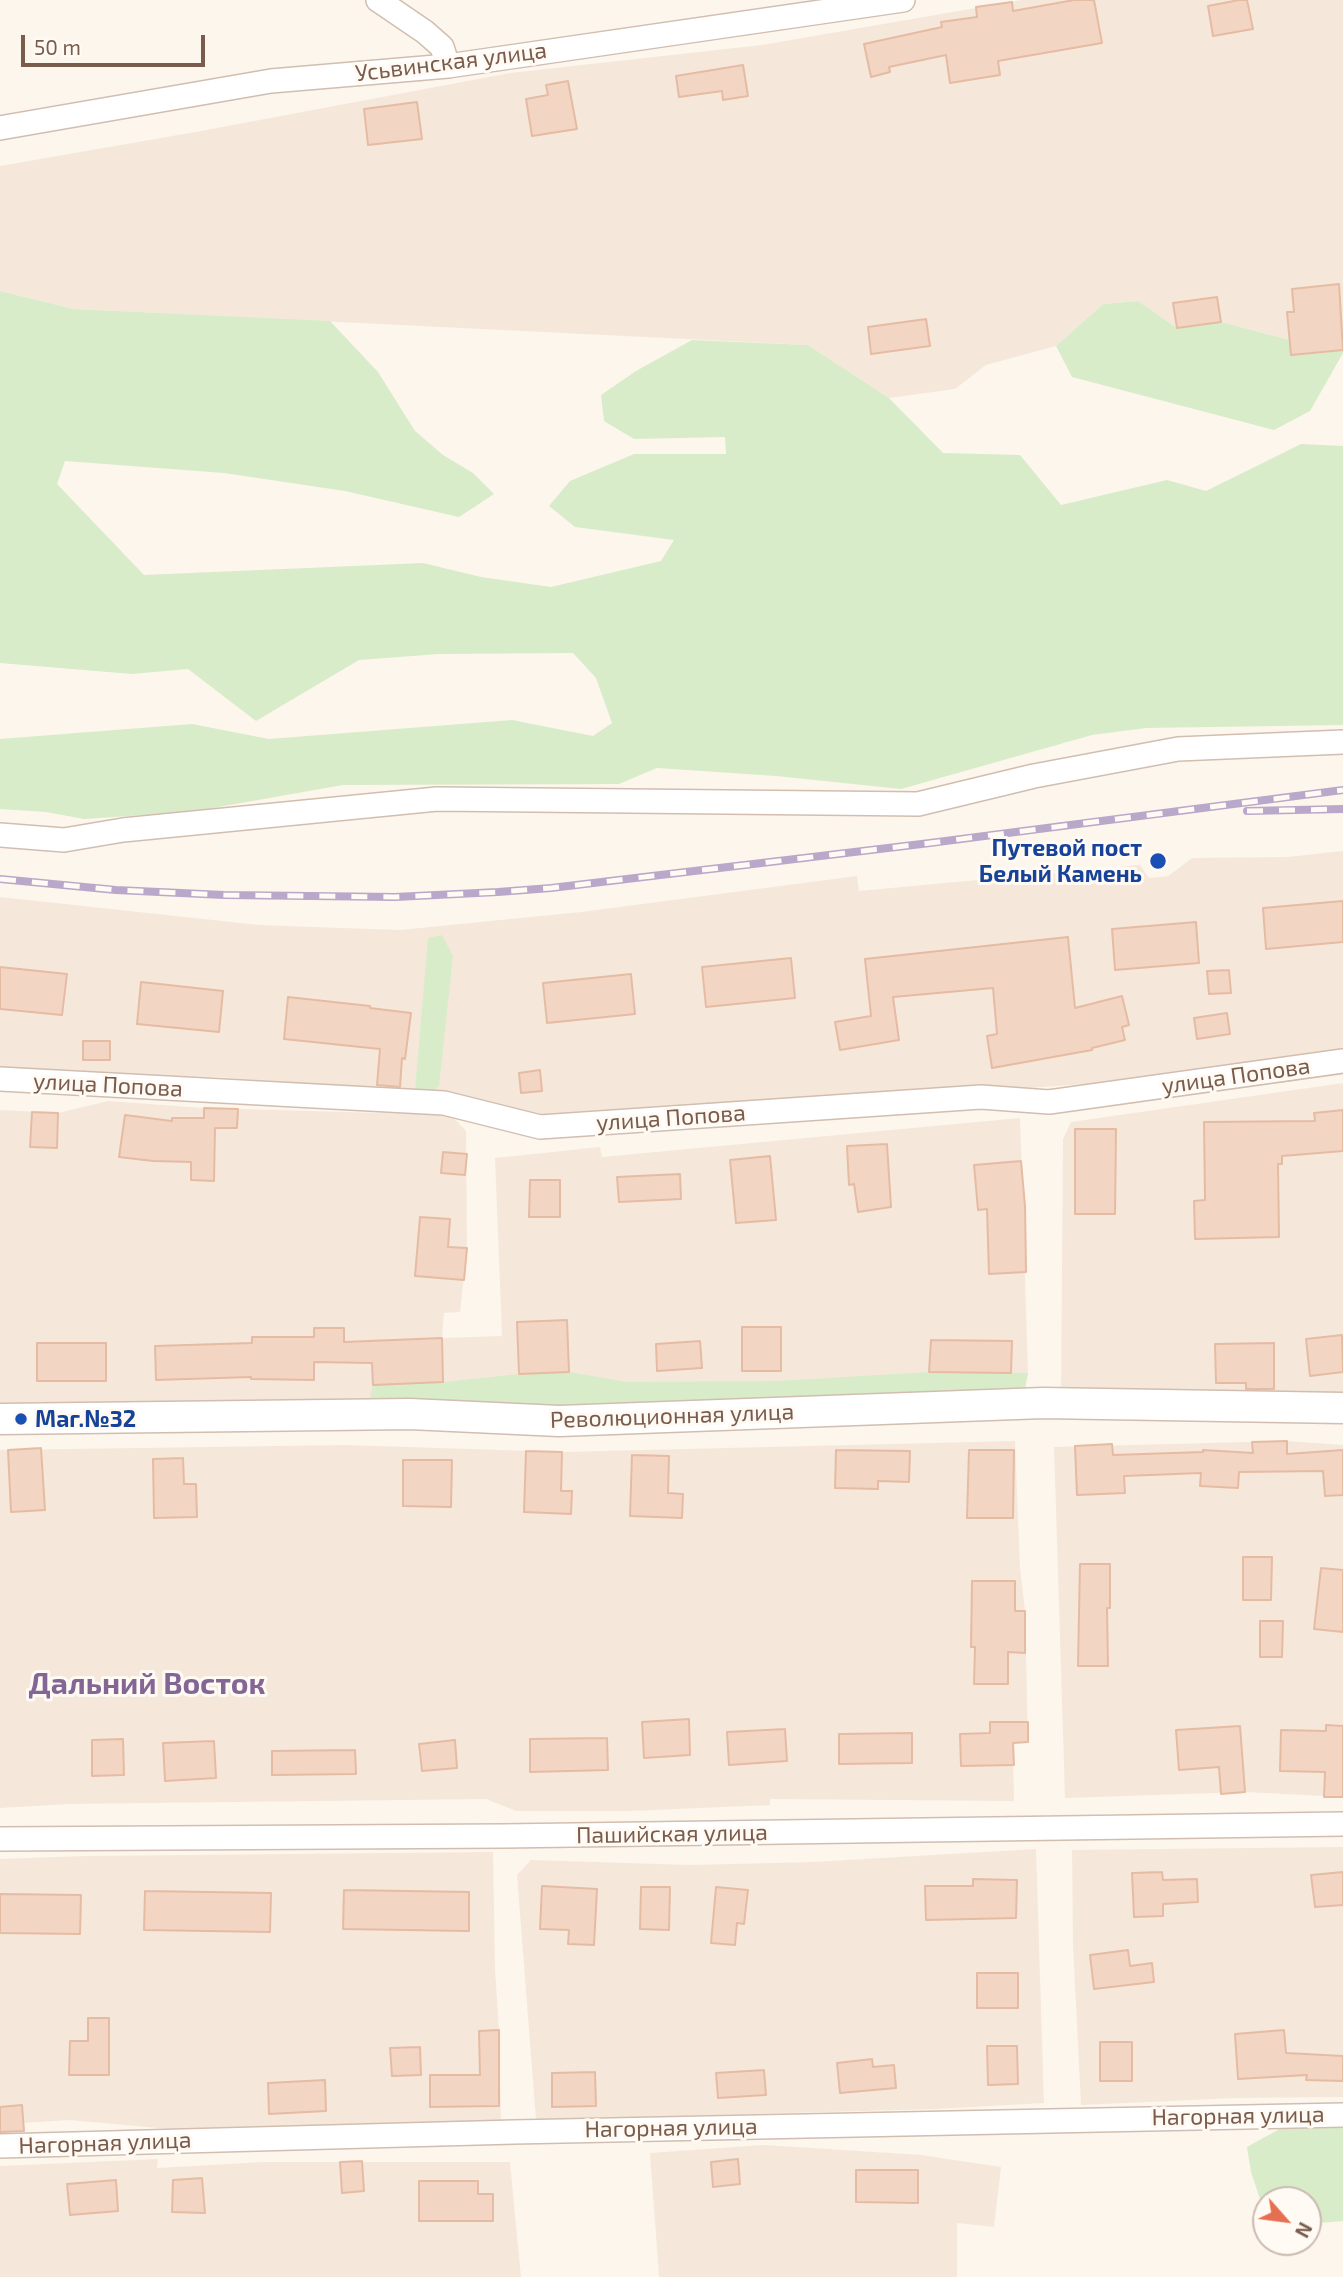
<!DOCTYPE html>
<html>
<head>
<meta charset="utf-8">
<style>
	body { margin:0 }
	#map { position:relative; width:1343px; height:2277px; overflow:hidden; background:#fdf6ec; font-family:"Exo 2",sans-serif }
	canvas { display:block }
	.north { position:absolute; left:1252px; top:2186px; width:70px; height:70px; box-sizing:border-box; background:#fffaf3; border:2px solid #cabbb1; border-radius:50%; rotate:118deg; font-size:19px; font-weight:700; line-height:28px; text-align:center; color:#7a5c4d }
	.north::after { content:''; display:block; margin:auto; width:24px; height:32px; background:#e76f51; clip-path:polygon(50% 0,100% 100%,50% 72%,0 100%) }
	.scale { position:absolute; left:21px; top:35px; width:184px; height:32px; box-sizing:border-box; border:4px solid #7a5c4d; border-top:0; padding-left:9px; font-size:21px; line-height:24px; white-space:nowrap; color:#7a5c4d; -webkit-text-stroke:5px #fffaf3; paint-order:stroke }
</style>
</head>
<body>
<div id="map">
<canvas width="1343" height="2277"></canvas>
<div class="north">N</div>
<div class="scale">50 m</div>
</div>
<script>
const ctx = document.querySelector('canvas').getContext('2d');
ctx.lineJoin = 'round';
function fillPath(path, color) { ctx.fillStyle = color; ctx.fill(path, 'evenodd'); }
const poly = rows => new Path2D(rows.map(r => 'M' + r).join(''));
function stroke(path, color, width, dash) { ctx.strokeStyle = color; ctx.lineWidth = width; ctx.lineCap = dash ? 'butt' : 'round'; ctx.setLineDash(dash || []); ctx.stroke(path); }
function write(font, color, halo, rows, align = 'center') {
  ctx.font = font + ' "Exo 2",sans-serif'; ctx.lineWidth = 6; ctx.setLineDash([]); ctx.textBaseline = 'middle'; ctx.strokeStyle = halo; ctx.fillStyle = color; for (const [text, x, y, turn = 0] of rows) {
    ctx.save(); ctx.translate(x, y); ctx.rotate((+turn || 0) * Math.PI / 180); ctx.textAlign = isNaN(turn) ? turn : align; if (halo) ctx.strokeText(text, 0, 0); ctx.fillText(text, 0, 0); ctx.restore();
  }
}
const residential = poly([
	[1022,0,1343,0,1343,350,1291,355,1290,340,1221,322,1177,328,1138,301,1103,304,1056,346,986,365,955,389,889,398,808,345,74,309,0,291,0,166,201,131,510,73,762,45],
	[1343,851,1343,1052,1119,1082,559,1118,429,1093,216,1077,0,1072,0,897,259,925,400,930,581,912,857,876,859,891,1140,865,1149,878,1168,876,1192,858,1287,857],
	[1343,1083,1343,1392,1061,1393,1063,1139,1071,1122],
	[108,1101,204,1108,451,1115,466,1131,467,1248,460,1312,444,1313,442,1338,502,1336,495,1158,600,1147,602,1157,1020,1118,1028,1373,1024,1394,368,1401,0,1403,0,1110,58,1113],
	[1015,1441,1020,1567,1025,1611,1028,1742,1013,1743,1014,1801,770,1799,770,1805,631,1811,516,1811,486,1799,69,1804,0,1808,0,1450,346,1445,562,1452],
	[1287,1441,1343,1445,1343,1797,1245,1792,1065,1798,1054,1447],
	[1343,1847,1343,2097,1237,2098,1081,2105,1073,1945,1072,1850],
	[1036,1849,1044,2103,936,2109,536,2120,517,1875,531,1860,691,1865,813,1862],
	[493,1852,495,1969,499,2030,501,2123,169,2129,69,2120,24,2123,25,2132,0,2133,0,1859,85,1856],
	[764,2145,921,2155,1001,2167,994,2227,957,2223,957,2277,659,2277,650,2153],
	[158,2159,157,2168,264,2162,510,2162,521,2277,0,2277,0,2166]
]);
const green = poly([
	[0,291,74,309,330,321,378,372,415,431,443,455,473,473,494,494,459,517,345,491,224,473,65,461,57,484,144,575,423,563,481,577,551,587,661,561,674,540,575,527,549,506,570,481,634,454,726,454,725,437,634,439,604,421,601,395,636,371,692,340,808,345,889,398,943,453,1020,455,1061,505,1167,480,1206,491,1301,444,1343,446,1343,725,1146,728,1092,735,901,789,776,776,657,768,619,784,343,785,190,812,84,819,46,812,0,809,0,739,192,724,269,739,512,720,593,736,612,723,596,678,573,653,439,654,359,660,256,721,188,669,132,674,0,663],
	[1138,301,1177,328,1221,322,1290,340,1292,355,1343,350,1343,353,1310,411,1274,430,1072,377,1056,346,1103,304],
	[442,935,453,956,439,1086,429,1093,415,1091,428,938],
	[569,1372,627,1382,776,1381,929,1372,1028,1373,1024,1394,570,1409,368,1407,373,1385,444,1382,519,1374],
	[1285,2126,1343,2127,1343,2221,1308,2224,1308,2200,1266,2200,1266,2209,1263,2208,1251,2172,1247,2147]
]);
const building = poly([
	[1074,0,1094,0,1102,43,998,61,1000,75,950,83,946,55,889,67,890,72,871,77,864,44,942,27,941,22,977,17,976,7,1012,2,1013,11,1074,0],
	[1239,0,1247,0,1253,29,1213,36,1208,6,1239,0],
	[743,65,748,96,723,100,722,91,679,97,676,76,743,65],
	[568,81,577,129,532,136,526,99,548,95,546,85,568,81],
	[417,102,422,139,368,145,364,109,417,102],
	[1339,284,1343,350,1291,355,1287,312,1294,312,1292,289,1339,284],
	[1217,297,1221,322,1177,328,1173,303,1217,297],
	[926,319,930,346,871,354,868,327,926,319],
	[1343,901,1343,942,1266,949,1263,908,1343,901],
	[1196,922,1199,963,1115,970,1112,929,1196,922],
	[1068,937,1075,1008,1122,996,1129,1025,1122,1027,1125,1040,1092,1048,1092,1050,992,1068,987,1036,997,1034,993,988,893,997,899,1040,840,1050,835,1022,871,1016,865,959,1068,937],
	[791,958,795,998,706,1007,702,967,791,958],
	[0,967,67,974,62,1015,0,1009,0,967],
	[1229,970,1231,993,1209,994,1207,971,1229,970],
	[631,974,635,1014,547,1023,543,983,631,974],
	[141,982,223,991,219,1032,137,1024,141,982],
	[288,997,370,1006,370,1008,411,1013,405,1059,402,1058,400,1087,377,1085,380,1049,284,1039,288,997],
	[1227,1013,1230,1034,1197,1039,1194,1018,1227,1013],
	[83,1041,110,1041,110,1060,83,1060,83,1041],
	[540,1070,542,1091,521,1093,519,1073,540,1070],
	[204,1108,238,1109,237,1128,215,1128,214,1181,191,1180,191,1162,153,1161,119,1157,125,1115,172,1121,172,1118,204,1118,204,1108],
	[1343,1110,1343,1151,1282,1156,1282,1164,1278,1164,1279,1237,1195,1239,1194,1201,1205,1200,1204,1122,1315,1121,1314,1113,1343,1110],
	[32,1112,58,1113,57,1148,30,1147,32,1112],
	[1075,1129,1116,1129,1115,1214,1075,1214,1075,1129],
	[887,1144,891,1207,858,1212,854,1184,849,1185,847,1146,887,1144],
	[443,1152,467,1154,465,1175,441,1173,443,1152],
	[770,1156,776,1220,736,1223,730,1160,770,1156],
	[1021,1161,1025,1206,1026,1272,989,1274,987,1209,978,1210,974,1165,1021,1161],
	[680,1174,681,1199,619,1202,617,1177,680,1174],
	[530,1180,560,1180,560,1217,529,1217,530,1180],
	[420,1217,450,1219,448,1247,467,1248,464,1280,415,1276,420,1217],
	[567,1320,569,1372,519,1374,517,1322,567,1320],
	[742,1327,781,1327,781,1371,742,1371,742,1327],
	[314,1328,344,1328,344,1342,442,1338,443,1382,373,1385,372,1363,314,1362,314,1380,251,1379,251,1377,156,1380,155,1346,252,1343,252,1337,314,1337,314,1328],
	[1342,1335,1343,1372,1310,1376,1306,1339,1342,1335],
	[931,1340,1012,1341,1011,1373,929,1372,931,1340],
	[700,1341,702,1368,657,1371,656,1344,700,1341],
	[37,1343,106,1343,106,1381,37,1381,37,1343],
	[1274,1343,1274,1389,1246,1389,1246,1383,1216,1383,1215,1344,1274,1343],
	[1287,1441,1287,1454,1343,1450,1343,1495,1325,1496,1323,1471,1239,1472,1238,1488,1200,1486,1201,1473,1124,1476,1125,1493,1077,1495,1075,1446,1112,1444,1113,1455,1203,1452,1203,1450,1253,1453,1252,1442,1287,1441],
	[41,1448,45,1510,11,1512,8,1450,41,1448],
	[836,1450,910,1451,909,1482,878,1481,878,1489,835,1488,836,1450],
	[969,1450,1014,1450,1013,1518,967,1518,969,1450],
	[526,1451,562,1452,561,1491,572,1491,571,1514,524,1512,526,1451],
	[632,1455,669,1456,668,1493,683,1494,682,1518,630,1516,632,1455],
	[183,1458,184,1484,196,1484,197,1517,154,1518,153,1459,183,1458],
	[403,1460,452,1460,451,1507,403,1506,403,1460],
	[1243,1557,1272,1557,1271,1600,1243,1600,1243,1557],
	[1080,1564,1110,1564,1110,1608,1107,1608,1108,1666,1078,1666,1080,1564],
	[1321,1568,1343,1570,1343,1632,1314,1629,1321,1568],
	[972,1581,1015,1581,1015,1611,1025,1611,1025,1653,1008,1652,1008,1684,974,1684,975,1647,971,1647,972,1581],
	[1260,1621,1283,1621,1282,1657,1260,1657,1260,1621],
	[689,1719,690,1755,644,1758,642,1722,689,1719],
	[990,1722,1028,1722,1028,1742,1013,1743,1014,1765,961,1766,960,1734,990,1733,990,1722],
	[1326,1725,1343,1726,1343,1797,1324,1797,1325,1772,1280,1771,1281,1730,1326,1731,1326,1725],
	[1240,1726,1245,1792,1221,1794,1219,1767,1179,1770,1176,1730,1240,1726],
	[785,1729,787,1761,729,1765,727,1732,785,1729],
	[912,1733,912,1763,839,1764,839,1734,912,1733],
	[607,1738,608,1770,530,1772,530,1739,607,1738],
	[123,1739,124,1775,92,1776,92,1740,123,1739],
	[455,1740,457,1768,422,1771,419,1744,455,1740],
	[214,1741,216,1778,165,1781,163,1743,214,1741],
	[355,1750,356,1774,272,1775,272,1751,355,1750],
	[1162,1872,1163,1880,1197,1879,1198,1902,1163,1904,1163,1916,1134,1917,1132,1873,1162,1872],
	[1343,1872,1343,1905,1315,1907,1311,1875,1343,1872],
	[973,1879,1017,1880,1016,1918,926,1920,925,1886,973,1886,973,1879],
	[542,1886,597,1889,594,1945,568,1944,569,1930,540,1929,542,1886],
	[641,1887,670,1887,669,1930,640,1929,641,1887],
	[716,1887,748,1890,744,1924,737,1923,735,1945,711,1943,716,1887],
	[344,1890,469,1892,469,1931,343,1929,344,1890],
	[145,1891,271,1893,270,1932,144,1930,145,1891],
	[0,1894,81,1895,80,1934,0,1933,0,1894],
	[1128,1950,1130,1966,1152,1963,1154,1982,1094,1989,1090,1955,1128,1950],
	[977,1973,1018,1973,1018,2008,977,2008,977,1973],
	[88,2018,109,2018,109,2075,69,2075,70,2041,88,2041,88,2018],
	[499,2030,499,2106,430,2107,430,2075,480,2075,479,2031,499,2030],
	[1284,2030,1286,2053,1343,2056,1343,2081,1306,2080,1307,2075,1238,2079,1235,2034,1284,2030],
	[1100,2042,1132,2042,1132,2081,1100,2081,1100,2042],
	[987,2046,1017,2046,1018,2084,988,2085,987,2046],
	[420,2047,421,2075,392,2076,390,2048,420,2047],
	[872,2059,873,2067,894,2065,896,2088,840,2093,837,2063,872,2059],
	[764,2070,766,2095,718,2098,716,2073,764,2070],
	[595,2072,596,2106,552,2107,552,2073,595,2072],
	[325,2080,326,2111,269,2114,268,2083,325,2080],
	[22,2105,24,2131,0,2132,0,2107,22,2105],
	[738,2159,740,2184,713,2187,711,2162,738,2159],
	[362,2161,364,2191,342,2193,340,2162,362,2161],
	[856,2170,918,2170,918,2203,856,2202,856,2170],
	[202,2178,205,2213,172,2212,173,2180,202,2178],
	[116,2180,118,2211,70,2215,67,2184,116,2180],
	[419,2181,478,2181,478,2194,493,2194,493,2221,419,2221,419,2181]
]);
const minor = poly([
	[378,0,425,32,442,47,448,66],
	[0,128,271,81,448,66,903,0],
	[0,835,64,840,123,830,437,799,918,804,1034,776,1178,749,1343,742],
	[0,1079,444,1103,540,1127,981,1097,1049,1102,1343,1061],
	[0,1839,504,1836,1343,1824],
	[0,2146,514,2132,1343,2115]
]);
const tertiary = poly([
	[0,1419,410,1414,559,1421,1043,1403,1343,1408]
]);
const rail = poly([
	[1247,811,1343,809],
	[0,879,116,890,224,895,395,897,498,892,551,888,930,843,1343,790]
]);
const markers = [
	[1158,861,9,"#1a4fb4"],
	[21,1419,7,"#1a4fb4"]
];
const streetNames = [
	["Усьвинская улица",451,62,-7],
	["улица Попова",1236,1076,-8],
	["улица Попова",108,1085,3],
	["улица Попова",671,1118,-4],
	["Революционная улица",672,1416,-2],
	["Пашийская улица",672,1834,-1],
	["Нагорная улица",1238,2116,-1],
	["Нагорная улица",671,2128,-1],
	["Нагорная улица",105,2143,-2]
];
const transitNames = [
	["Путевой пост",1142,848],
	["Белый Камень",1142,874],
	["Маг.№32",35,1419,"left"]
];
const districtNames = [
	["Дальний Восток",147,1684]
];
fillPath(residential, '#f5e8da');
fillPath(green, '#d8ecc9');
fillPath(building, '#f3d5c3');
stroke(building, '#e6bba3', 2);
stroke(minor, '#d1beb0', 26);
stroke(tertiary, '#d1beb0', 33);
stroke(minor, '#fff', 23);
stroke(tertiary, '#fff', 30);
stroke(rail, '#b9a8c9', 8);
stroke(rail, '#fffaf3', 5, [16]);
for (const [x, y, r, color] of markers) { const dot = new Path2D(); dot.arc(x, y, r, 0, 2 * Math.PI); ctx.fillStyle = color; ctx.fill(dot); stroke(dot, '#fffaf3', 2.5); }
write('23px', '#7a5c4d', '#fffaf3', streetNames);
write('bold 23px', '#164399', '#fffaf3', transitNames, 'right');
write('bold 30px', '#846695', '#fffaf3', districtNames);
</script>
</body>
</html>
